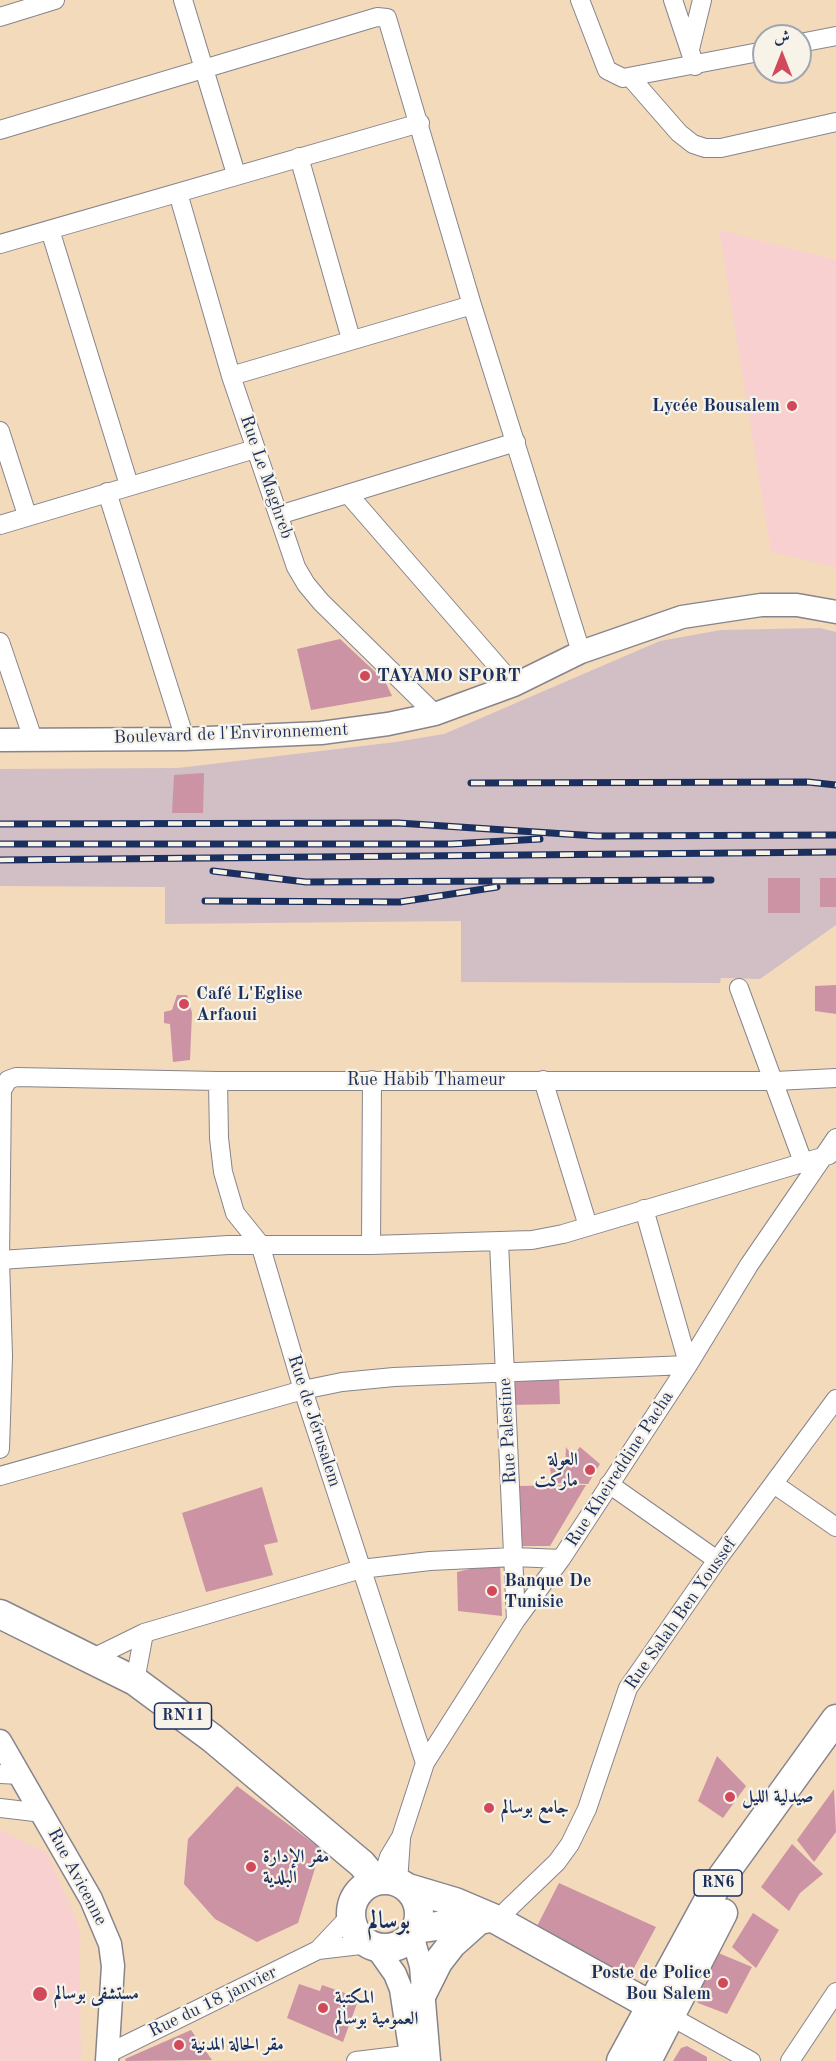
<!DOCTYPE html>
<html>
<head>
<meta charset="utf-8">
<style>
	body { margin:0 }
	#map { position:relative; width:836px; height:2061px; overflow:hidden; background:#f3daba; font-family:"Old Standard TT",Amiri,serif }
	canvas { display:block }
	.north { position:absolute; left:752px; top:24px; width:60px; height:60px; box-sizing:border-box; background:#f7f3e8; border:2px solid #9fa5b1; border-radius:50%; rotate:0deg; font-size:16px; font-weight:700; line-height:24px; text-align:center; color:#1b2f5e }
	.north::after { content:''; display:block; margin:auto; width:21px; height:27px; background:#d1495b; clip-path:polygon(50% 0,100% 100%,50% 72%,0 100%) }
</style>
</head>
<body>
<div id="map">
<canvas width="836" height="2061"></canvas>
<div class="north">ش</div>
</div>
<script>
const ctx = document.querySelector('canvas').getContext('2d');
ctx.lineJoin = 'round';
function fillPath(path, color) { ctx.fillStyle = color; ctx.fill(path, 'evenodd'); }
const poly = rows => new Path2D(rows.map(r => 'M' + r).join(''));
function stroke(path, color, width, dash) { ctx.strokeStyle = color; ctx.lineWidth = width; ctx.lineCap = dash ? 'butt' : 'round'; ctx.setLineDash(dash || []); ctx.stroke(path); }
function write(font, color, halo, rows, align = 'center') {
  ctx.font = font + ' "Old Standard TT",Amiri,serif'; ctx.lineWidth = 4.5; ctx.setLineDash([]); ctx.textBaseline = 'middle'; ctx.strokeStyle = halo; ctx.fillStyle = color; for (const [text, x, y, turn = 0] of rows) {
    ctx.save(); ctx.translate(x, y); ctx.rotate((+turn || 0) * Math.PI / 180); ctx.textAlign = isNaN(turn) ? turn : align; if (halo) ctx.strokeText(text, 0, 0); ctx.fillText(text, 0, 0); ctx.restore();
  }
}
const built = poly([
	[719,230,836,260,836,567,771,552],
	[0,1830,47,1853,79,1926,81,2061,0,2061]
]);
const industrial = poly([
	[820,628,836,632,836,925,760,979,721,978,720,983,461,982,461,921,165,924,165,887,0,886,0,769,178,768,396,742,444,734,660,641,721,630]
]);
const building = poly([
	[340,639,385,681,392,696,311,710,297,649],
	[204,773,203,813,172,813,174,775],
	[768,878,800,878,800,913,768,913],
	[820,878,836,878,836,907,820,907],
	[836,985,836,1014,815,1011,815,986],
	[177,995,187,995,192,1013,190,1060,173,1062,170,1024,164,1023,164,1012,172,1010],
	[559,1378,560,1404,510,1405,508,1381],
	[566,1447,572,1456,580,1447,600,1464,588,1484,552,1483,550,1468,565,1467],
	[586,1485,550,1546,515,1546,514,1486],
	[262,1487,278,1542,264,1545,273,1575,206,1592,182,1513],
	[500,1562,502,1616,458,1611,457,1572],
	[717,1756,746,1786,723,1818,698,1801],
	[237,1786,321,1849,298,1923,257,1942,215,1919,184,1884,188,1839],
	[834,1789,836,1832,814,1862,797,1840],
	[792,1844,823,1874,800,1893,789,1911,761,1887],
	[559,1883,656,1927,628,1979,535,1930],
	[753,1913,779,1930,756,1968,732,1947],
	[716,1952,752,1967,727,2014,698,2003,696,2000],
	[299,1984,320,1991,322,1985,359,1998,343,2042,287,2018],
	[191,2030,212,2060,126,2061,125,2059],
	[687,2046,707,2057,707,2061,673,2061,681,2048]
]);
const minor = poly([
	[183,0,236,174],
	[580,0,607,70,623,78,764,51],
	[673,0,695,66],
	[0,17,55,0],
	[800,43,836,36],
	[690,49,702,0],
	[631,78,679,133,693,144,705,148,721,148,836,122],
	[0,130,377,17,387,18,472,305,581,652],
	[299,157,351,339],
	[178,193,231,376,296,567,306,584,321,602,435,714],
	[50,230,129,485],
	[0,244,420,123],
	[231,376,472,305],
	[0,431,27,515],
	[107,492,185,739],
	[348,494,514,685],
	[279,515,516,442],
	[0,525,255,449],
	[0,642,33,739],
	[739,988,803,1162],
	[543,1080,588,1226],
	[218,1081,219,1138,223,1172,235,1213,260,1244,303,1390,425,1763],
	[644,1209,688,1363],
	[499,1242,516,1620],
	[371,1245,372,1080],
	[0,1260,228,1245,371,1245,532,1240,563,1234,829,1155],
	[0,1449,3,1356,0,1260,2,1090,8,1080,16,1077,218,1081,775,1081,836,1078],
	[0,1476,303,1390,342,1382,394,1377,688,1365],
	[609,1484,717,1560],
	[774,1484,836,1527],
	[93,1658,144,1633,361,1569,430,1561,514,1557,561,1559],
	[135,1681,144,1633],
	[0,1774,21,1775],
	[0,1808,43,1813],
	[382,1879,389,1857,401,1837,425,1763,516,1620,561,1559,688,1365,749,1265,836,1138],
	[398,1882,401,1839],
	[500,1922,507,1910,557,1862,570,1844,587,1809,628,1688,717,1560,836,1399],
	[318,1950,350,1916],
	[661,2011,751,2061],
	[107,2054,318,1950,369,1944],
	[356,2061,422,2053],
	[790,2061,836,1992]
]);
const tertiary = poly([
	[0,740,185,739,321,733,388,724,435,714,514,685,581,652,682,617,761,605,797,605,836,612],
	[0,1741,91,1899,110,1944,113,1966,107,2061],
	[412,1935,421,1966,429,2061],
	[376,1947,395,1974,401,1989,412,2061]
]);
const primary = poly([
	[0,1614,135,1681,212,1738,362,1864,375,1880],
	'351 1914a34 34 0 1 1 68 0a34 34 0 1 1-68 0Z',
	[408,1888,455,1902,495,1919,650,2005],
	[416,1929,485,1919],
	[423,1992,438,1962,452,1944,480,1919],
	[621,2061,719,1881,836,1719],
	[647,2061,723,1913]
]);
const rail = poly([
	[471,783,808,782,836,785],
	[0,824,398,823,597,836,836,835],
	[0,844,451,844,540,839],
	[0,860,836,852],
	[213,871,306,882,711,880],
	[205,901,400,902,497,887]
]);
const markers = [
	[792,406,6,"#d1495b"],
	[365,676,6,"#d1495b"],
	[184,1004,6,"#d1495b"],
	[590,1470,6,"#d1495b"],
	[492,1591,6,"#d1495b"],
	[730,1797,6,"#d1495b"],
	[489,1808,6,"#d1495b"],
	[251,1867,6,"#d1495b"],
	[723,1983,6,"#d1495b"],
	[40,1994,8,"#d1495b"],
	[323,2008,6,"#d1495b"],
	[179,2045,6,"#d1495b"]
];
const shields = [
	[183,1716,57],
	[718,1883,48]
];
const shieldNames = [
	["RN11",183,1716],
	["RN6",718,1883]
];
const poiNames = [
	["Lycée Bousalem",780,406,"right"],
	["TAYAMO SPORT",377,676],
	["Café L'Eglise",196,994],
	["Arfaoui",196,1015],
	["العولة",578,1460,"right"],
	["ماركت",578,1481,"right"],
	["Banque De",504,1581],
	["Tunisie",504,1602],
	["صيدلية الليل",742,1797],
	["جامع بوسالم",501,1808],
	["مقر الإدارة",263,1857],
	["البلدية",263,1878],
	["Poste de Police",711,1973,"right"],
	["Bou Salem",711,1994,"right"],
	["مستشفى بوسالم",54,1994],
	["المكتبة",335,1998],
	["العمومية بوسالم",335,2019],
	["مقر الحالة المدنية",191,2045]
];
const streetNames = [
	["Rue Le Maghreb",266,477,71],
	["Boulevard de l'Environnement",231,734,-2],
	["Rue Habib Thameur",426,1080],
	["Rue de Jérusalem",314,1421,72],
	["Rue Palestine",508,1431,-93],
	["Rue Kheireddine Pacha",620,1469,-57],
	["Rue Salah Ben Youssef",681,1614,-55],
	["Rue Avicenne",77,1877,62],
	["Rue du 18 janvier",213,2002,-26]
];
const districtNames = [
	["بوسالم",389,1922]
];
fillPath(built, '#f7d0cf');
fillPath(industrial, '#d2bec5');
fillPath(building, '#cb93a4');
stroke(minor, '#87848c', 20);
stroke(tertiary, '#87848c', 25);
stroke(primary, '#87848c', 31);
stroke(minor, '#fff', 18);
stroke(tertiary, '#fff', 22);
stroke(primary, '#fff', 28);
stroke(rail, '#1b2f5e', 7);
stroke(rail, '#f7f3e8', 4.5, [14]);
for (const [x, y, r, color] of markers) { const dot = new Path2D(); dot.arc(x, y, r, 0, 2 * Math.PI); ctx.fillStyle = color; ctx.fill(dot); stroke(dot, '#f7f3e8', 2); }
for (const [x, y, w] of shields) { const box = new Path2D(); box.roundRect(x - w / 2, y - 13, w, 26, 4.5); ctx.fillStyle = '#f7f3e8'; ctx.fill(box); stroke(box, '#1b2f5e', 1.5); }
write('bold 16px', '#1b2f5e', null, shieldNames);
write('bold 18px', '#1b2f5e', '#f7f3e8', poiNames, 'left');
write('18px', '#1b2f5e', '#f7f3e8', streetNames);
write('bold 24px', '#1b2f5e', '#f7f3e8', districtNames);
</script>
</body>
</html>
